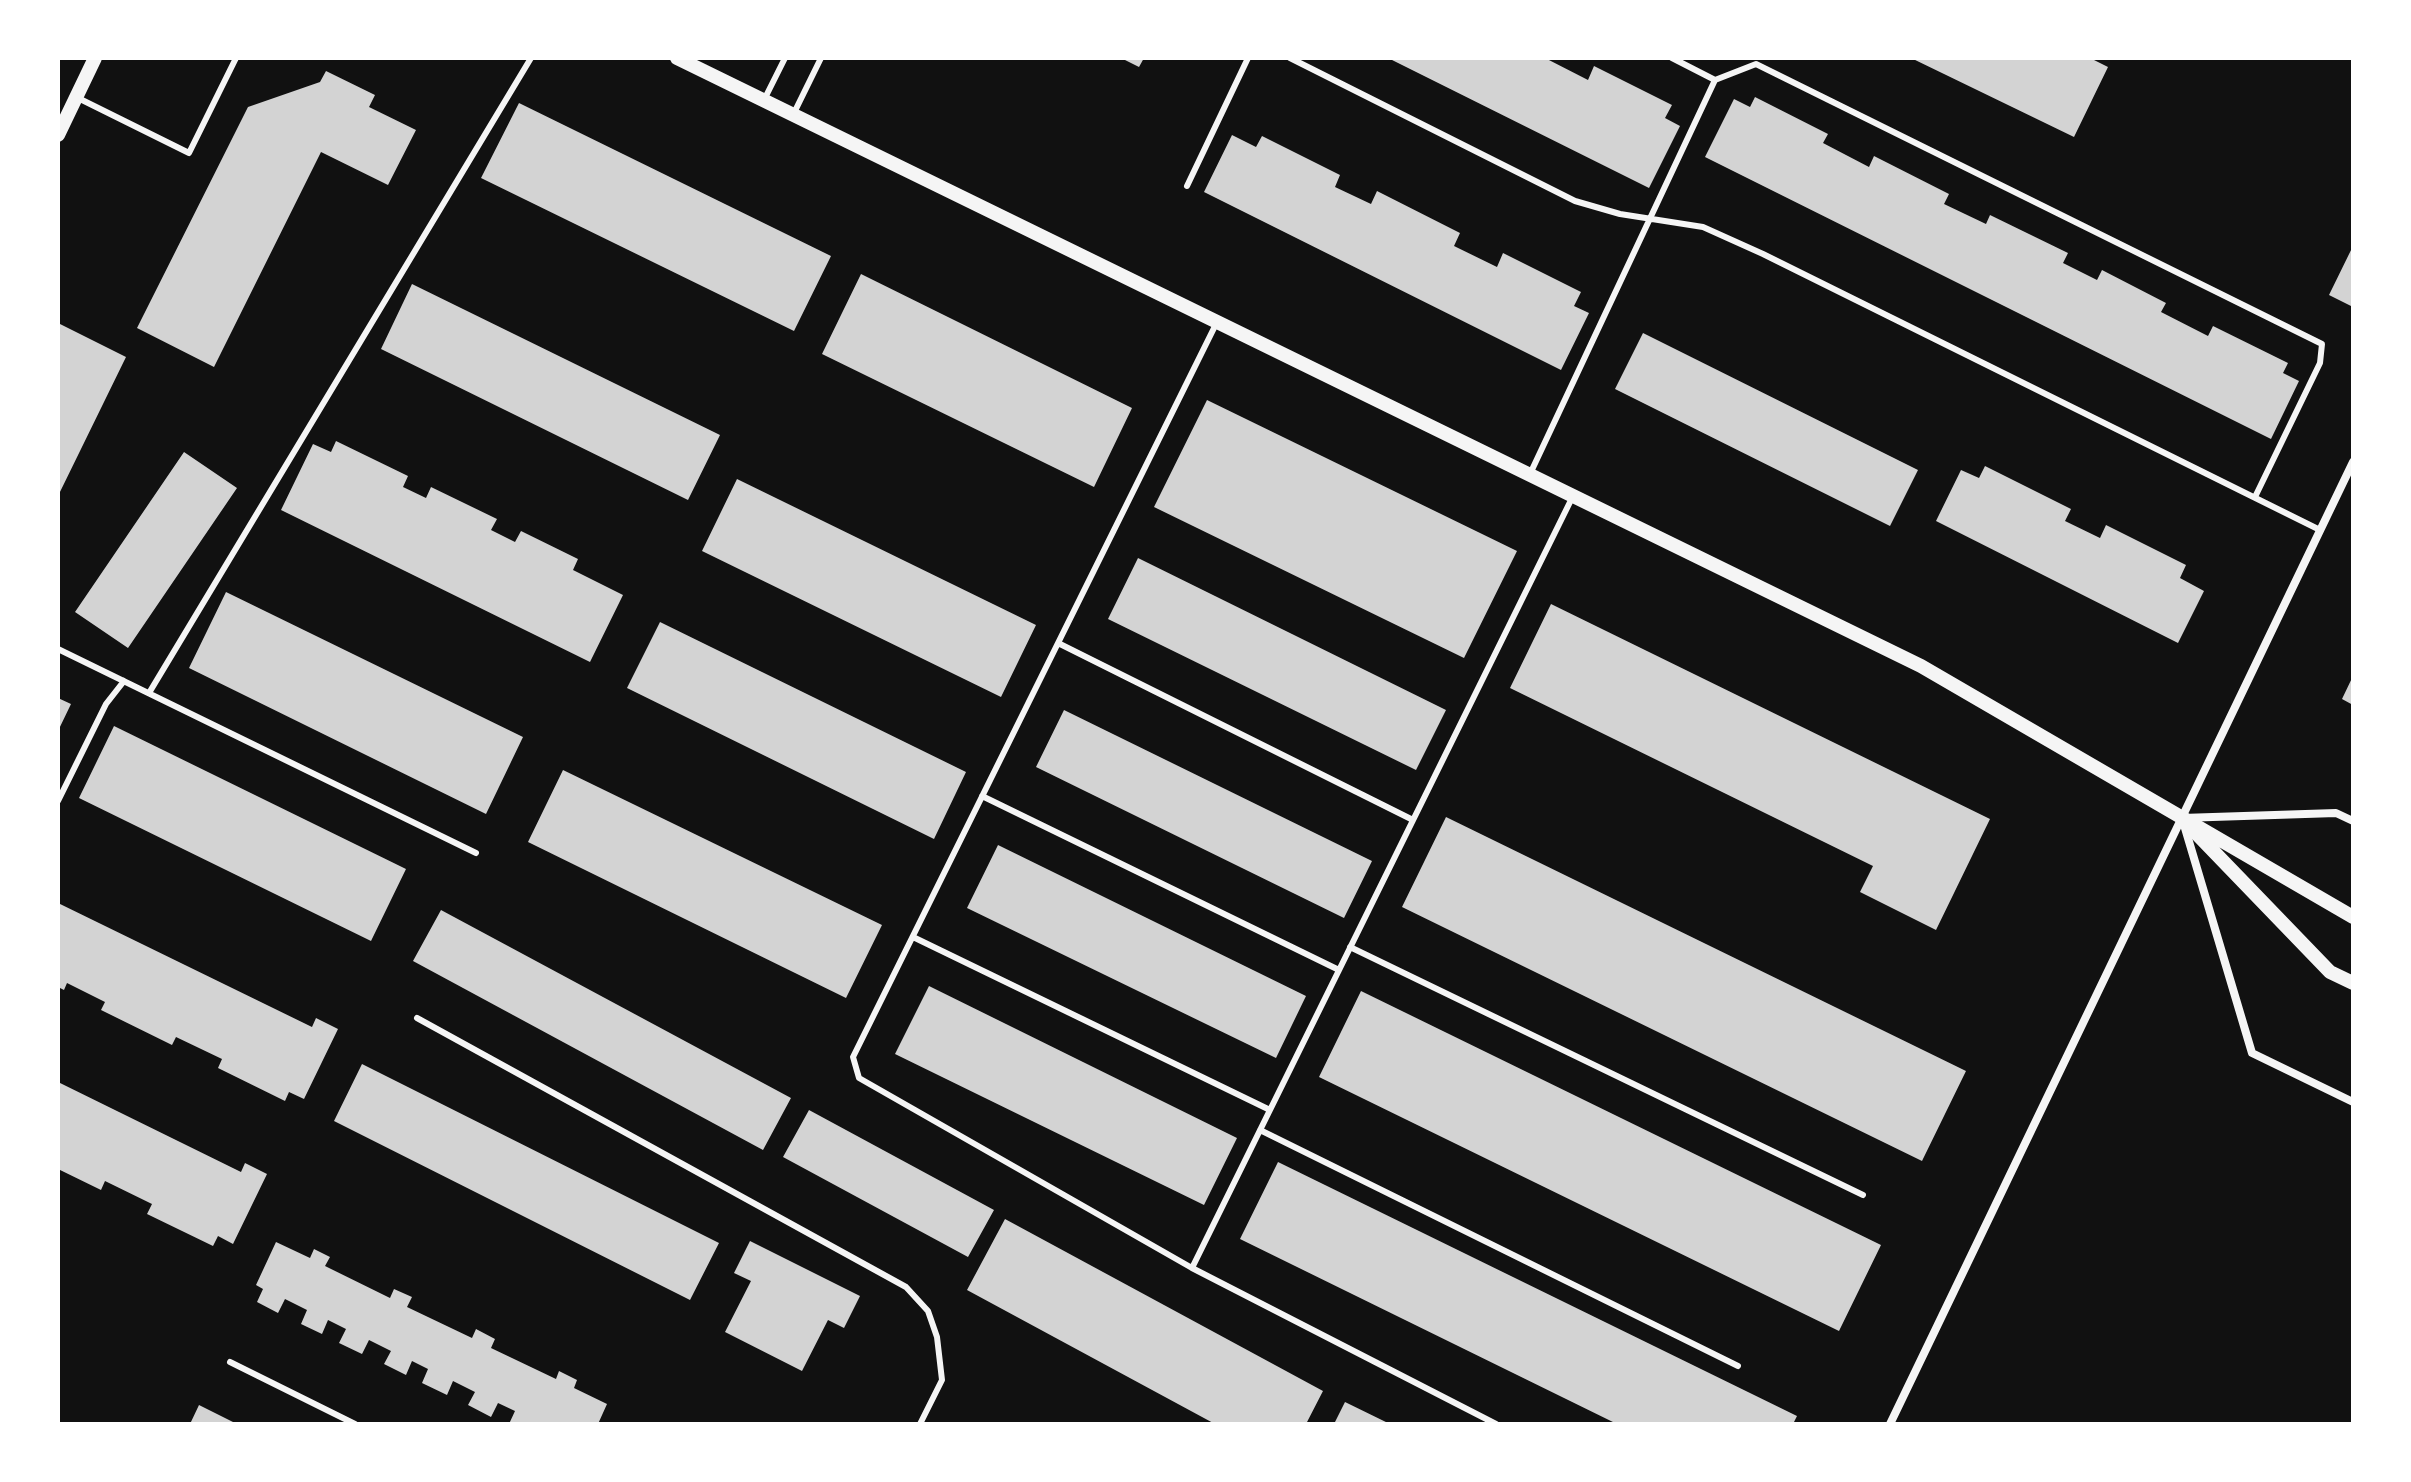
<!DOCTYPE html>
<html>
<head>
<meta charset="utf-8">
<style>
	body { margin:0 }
	#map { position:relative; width:2411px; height:1482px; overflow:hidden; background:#111; font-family:"Archivo Narrow",sans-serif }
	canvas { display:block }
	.frame { position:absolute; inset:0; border:60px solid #fff; pointer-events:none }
</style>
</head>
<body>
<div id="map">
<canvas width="2411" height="1482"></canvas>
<div class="frame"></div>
</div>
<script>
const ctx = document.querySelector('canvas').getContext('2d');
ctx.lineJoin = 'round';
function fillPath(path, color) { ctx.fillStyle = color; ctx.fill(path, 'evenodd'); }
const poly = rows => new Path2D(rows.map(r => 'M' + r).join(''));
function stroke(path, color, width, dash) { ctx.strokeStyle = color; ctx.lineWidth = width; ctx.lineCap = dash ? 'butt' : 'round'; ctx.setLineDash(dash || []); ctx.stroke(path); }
const building = poly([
	[1121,58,1144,58,1139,67],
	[1388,58,1545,58,1588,80,1594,66,1672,105,1665,118,1680,126,1649,188],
	[1911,58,2090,58,2108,67,2074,137],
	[326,71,375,95,369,107,416,130,388,185,321,152,214,367,137,328,248,107,320,82],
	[1755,97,1828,134,1823,143,1869,167,1874,156,1949,194,1944,204,1986,224,1990,215,2068,253,2063,263,2097,280,2102,270,2166,303,2161,312,2208,336,2213,326,2288,363,2283,373,2299,381,2271,439,1705,157,1734,99,1750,107],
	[519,103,831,256,794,331,481,178],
	[1232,135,1256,147,1262,136,1340,175,1335,187,1371,204,1377,191,1460,233,1454,246,1497,267,1503,253,1581,292,1574,306,1589,313,1561,370,1204,192],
	[2353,246,2353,307,2329,295],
	[861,274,1132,408,1094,487,822,354],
	[412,284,720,435,688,500,381,349],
	[58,323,126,357,58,496],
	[1643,333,1918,470,1890,526,1615,389],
	[1207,400,1517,551,1464,658,1154,507],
	[336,441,408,476,403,487,426,498,431,487,497,519,491,530,515,542,521,531,578,559,573,570,623,595,590,662,281,510,313,444,331,452],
	[184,452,237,488,128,648,75,612],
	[1985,466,2071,509,2065,521,2100,538,2106,525,2186,565,2180,578,2204,591,2178,643,1936,521,1961,470,1979,478],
	[737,479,1036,625,1001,697,702,551],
	[1138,558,1446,710,1416,770,1108,619],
	[226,592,523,737,486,814,189,668],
	[1551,604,1990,819,1936,930,1860,892,1873,866,1510,688],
	[660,622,966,772,934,839,627,688],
	[2353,676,2353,705,2342,699],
	[58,698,71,704,58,731],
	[1064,710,1372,861,1344,918,1036,767],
	[114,726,406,869,371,941,79,798],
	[563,770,882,925,846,998,528,842],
	[1446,817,1966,1071,1922,1161,1402,907],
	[998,845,1306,996,1276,1058,967,908],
	[58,903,312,1027,316,1018,338,1029,304,1099,289,1092,285,1101,218,1068,222,1059,176,1037,172,1045,101,1010,105,1002,67,983,64,990,58,987],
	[441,910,791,1098,763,1150,413,961],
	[929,986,1237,1138,1204,1205,895,1054],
	[1361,991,1881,1245,1839,1331,1319,1077],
	[362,1064,719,1243,690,1300,334,1121],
	[58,1082,241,1172,245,1163,267,1174,233,1244,218,1236,213,1246,147,1214,152,1204,105,1181,101,1190,58,1169],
	[809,1110,994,1210,968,1257,783,1157],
	[1278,1162,1797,1416,1793,1424,1617,1424,1240,1239],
	[1005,1219,1323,1391,1306,1424,1215,1424,967,1290],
	[750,1241,860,1296,844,1328,828,1320,802,1371,725,1332,751,1281,734,1273],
	[276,1242,310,1258,314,1249,330,1257,325,1266,390,1298,394,1289,412,1297,407,1307,472,1338,476,1329,495,1339,491,1348,556,1379,559,1371,577,1380,574,1388,607,1404,598,1424,509,1424,515,1411,498,1403,491,1417,468,1405,475,1392,453,1381,447,1395,422,1383,428,1369,412,1361,406,1375,384,1364,391,1351,369,1340,362,1354,339,1343,346,1329,328,1320,322,1334,301,1324,307,1310,285,1299,278,1313,257,1302,263,1289,256,1285],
	[1345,1402,1390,1424,1334,1424],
	[199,1405,237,1424,190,1424]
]);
const service = poly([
	[1290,58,1575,201,1620,214,1703,227,1763,254,2320,530],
	[1715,80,1756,64,2322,344,2320,363,2255,497],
	[76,97,189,153,236,58],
	[764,100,785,58],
	[793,115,821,58],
	[1187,186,1248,58],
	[1217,322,853,1057,859,1078,1192,1268,1496,1424],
	[1530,474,1715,80,1672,58],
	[1058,643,1413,820],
	[58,649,476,853],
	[149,693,531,58],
	[982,796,1339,970],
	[58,801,106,704,124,681],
	[913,937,1270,1110],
	[1350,947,1863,1195],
	[417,1018,906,1287,928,1311,937,1337,942,1380,920,1424],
	[1260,1130,1738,1366],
	[1192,1268,1573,496],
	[230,1362,355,1424]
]);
const minor = poly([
	[2353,821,2336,813,2182,818,2252,1053,2353,1102],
	[1890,1424,2353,462]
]);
const tertiary = poly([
	[677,58,1921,666,2353,917],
	[58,135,95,58],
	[2193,830,2330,972,2353,983]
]);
fillPath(building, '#d3d3d3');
stroke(service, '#f5f5f5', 6);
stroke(minor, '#f5f5f5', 8);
stroke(tertiary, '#f5f5f5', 14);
</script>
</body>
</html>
